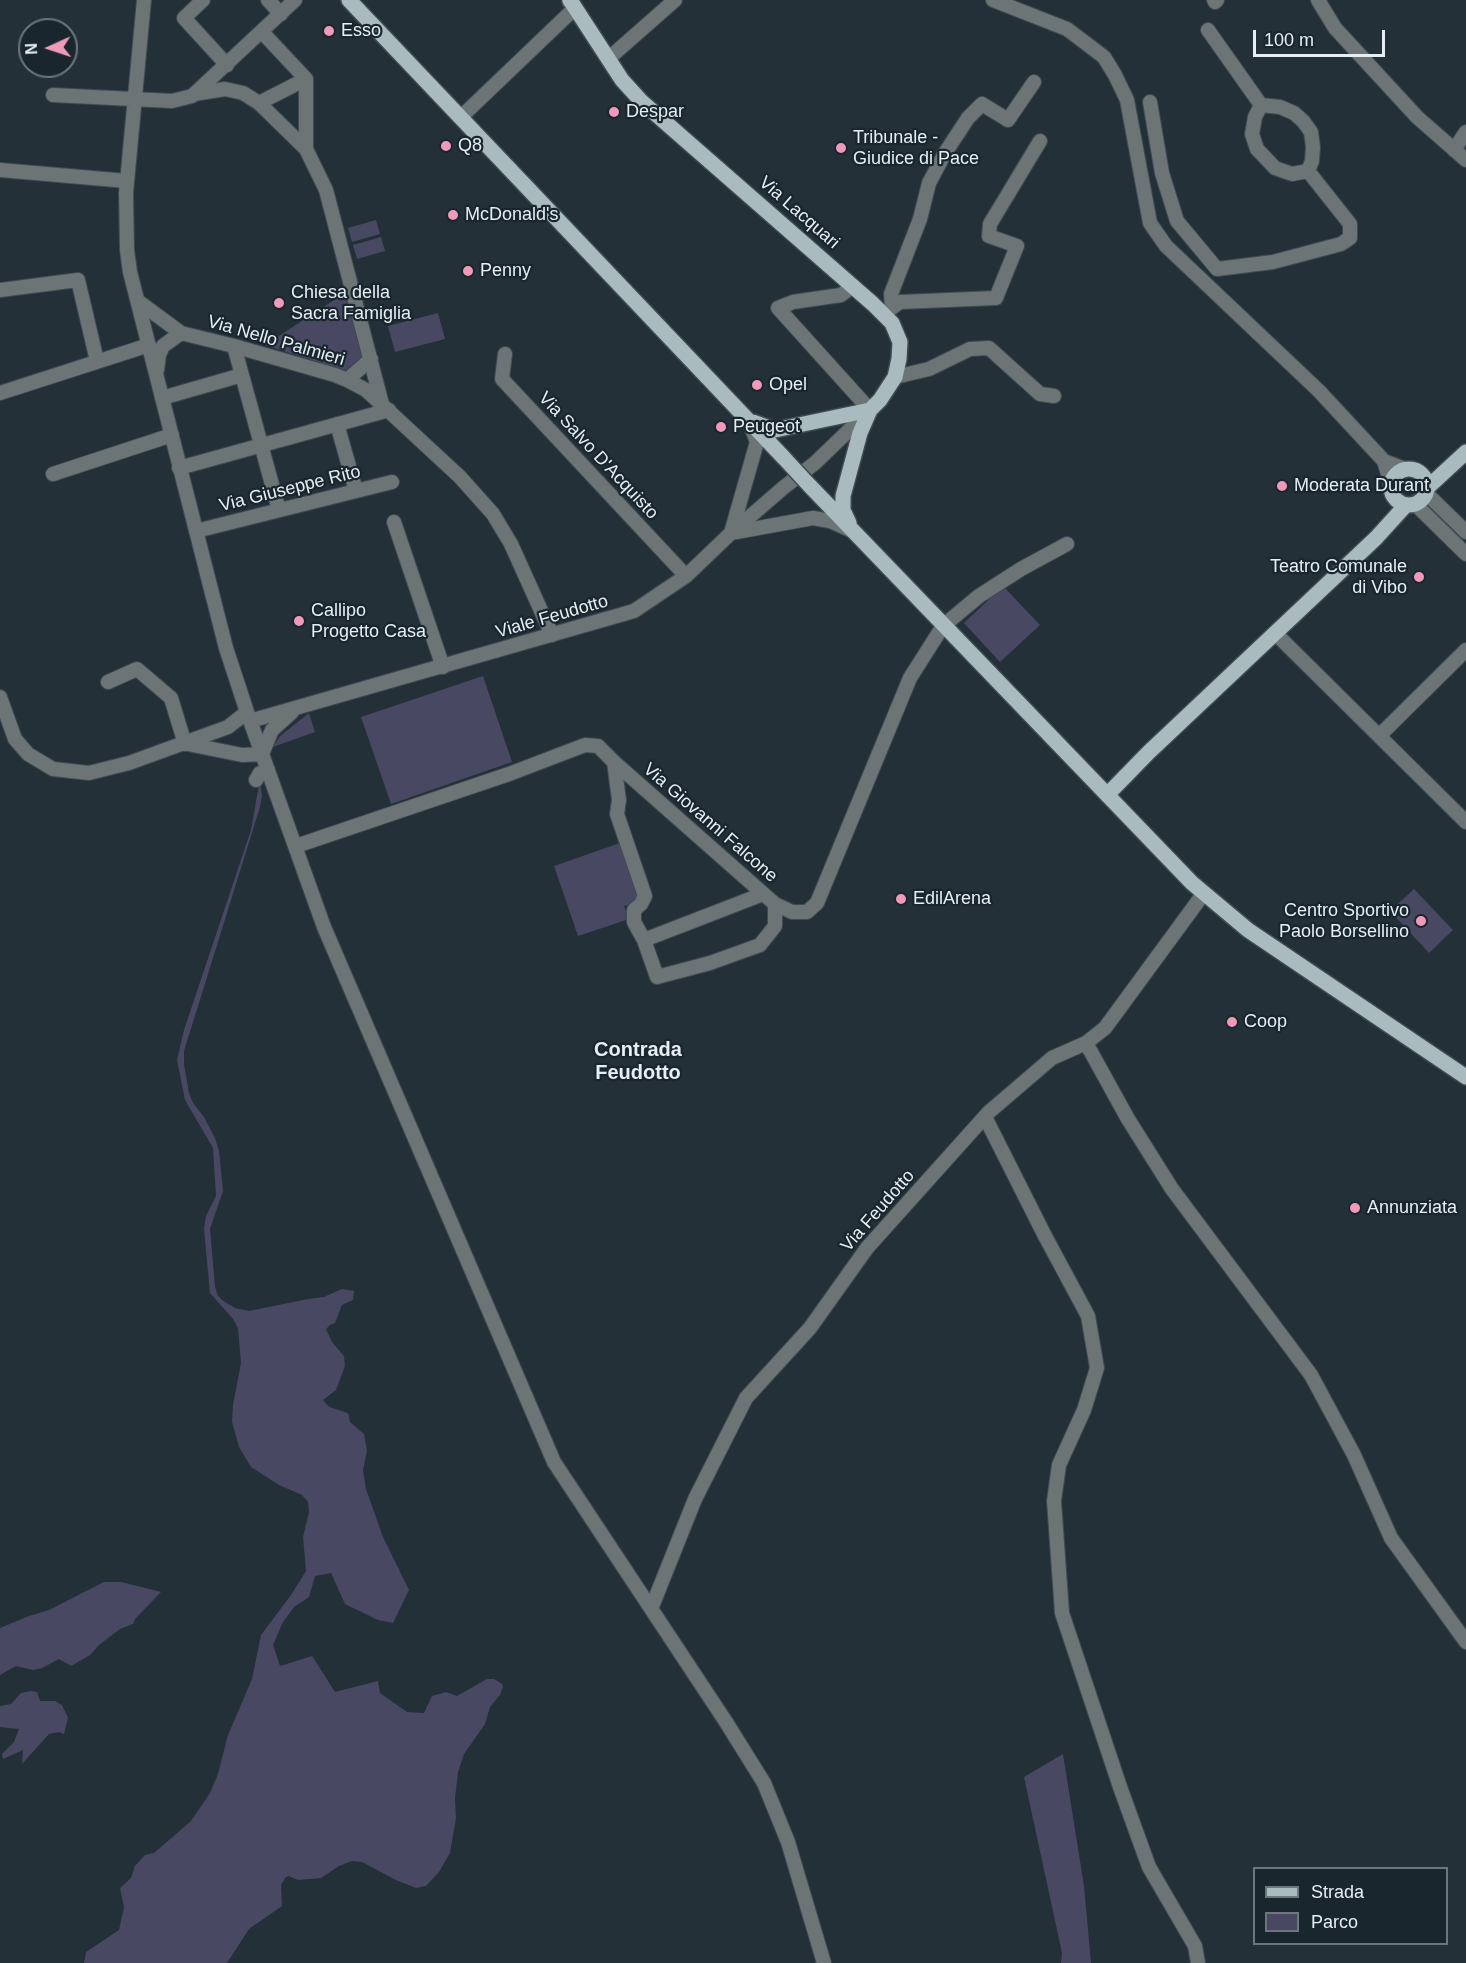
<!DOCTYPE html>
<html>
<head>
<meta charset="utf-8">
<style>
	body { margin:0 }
	#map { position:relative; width:1466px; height:1963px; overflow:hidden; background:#233038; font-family:Helvetica,sans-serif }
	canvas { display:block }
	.legend { position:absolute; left:1253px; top:1867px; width:195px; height:78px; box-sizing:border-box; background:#19262e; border:2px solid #6b767d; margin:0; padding:8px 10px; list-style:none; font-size:18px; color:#e6eef4 }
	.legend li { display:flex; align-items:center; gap:12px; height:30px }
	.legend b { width:30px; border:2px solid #6b767d }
	.north { position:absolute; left:18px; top:18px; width:60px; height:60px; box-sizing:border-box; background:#19262e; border:2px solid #6b767d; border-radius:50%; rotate:267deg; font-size:16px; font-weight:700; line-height:24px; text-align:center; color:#e6eef4 }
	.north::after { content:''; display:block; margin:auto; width:21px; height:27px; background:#ef9ab8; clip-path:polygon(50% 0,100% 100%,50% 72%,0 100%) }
	.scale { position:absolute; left:1253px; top:30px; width:132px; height:27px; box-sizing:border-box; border:3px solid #e6eef4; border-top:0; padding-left:8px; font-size:18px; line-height:21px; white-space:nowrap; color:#e6eef4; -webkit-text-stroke:4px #19262e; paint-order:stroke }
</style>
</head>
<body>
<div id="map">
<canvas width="1466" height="1963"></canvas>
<ul class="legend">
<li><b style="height:8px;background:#aabbbf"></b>Strada</li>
<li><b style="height:16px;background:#484862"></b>Parco</li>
</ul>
<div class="north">N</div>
<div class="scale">100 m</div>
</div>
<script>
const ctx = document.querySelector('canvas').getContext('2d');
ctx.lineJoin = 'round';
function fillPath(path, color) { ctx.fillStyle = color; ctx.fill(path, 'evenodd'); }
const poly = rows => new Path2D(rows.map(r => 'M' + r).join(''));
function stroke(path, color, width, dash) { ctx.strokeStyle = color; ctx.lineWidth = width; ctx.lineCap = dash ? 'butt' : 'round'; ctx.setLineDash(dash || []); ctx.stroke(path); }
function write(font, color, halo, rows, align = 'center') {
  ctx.font = font + ' Helvetica,sans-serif'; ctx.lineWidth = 4.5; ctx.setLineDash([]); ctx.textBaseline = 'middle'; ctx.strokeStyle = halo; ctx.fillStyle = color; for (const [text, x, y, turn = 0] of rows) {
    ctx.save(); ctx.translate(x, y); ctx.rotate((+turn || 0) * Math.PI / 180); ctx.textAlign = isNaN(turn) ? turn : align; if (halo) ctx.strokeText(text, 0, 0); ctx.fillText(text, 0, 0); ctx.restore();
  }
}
const green = poly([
	[376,220,380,234,352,242,348,228],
	[381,237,385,251,357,259,353,245],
	[345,293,362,357,345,371,265,345],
	[438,313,445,339,395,352,388,326],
	[1003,586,1040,625,1000,662,964,623],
	[483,676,512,762,391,804,361,717],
	[309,713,315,732,273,747,280,736],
	[260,779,262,796,260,807,184,1051,184,1064,189,1093,193,1103,204,1117,215,1138,219,1151,223,1191,210,1229,215,1287,218,1296,222,1300,235,1308,249,1311,308,1299,324,1297,342,1289,354,1291,353,1300,342,1305,335,1323,330,1325,326,1329,332,1342,344,1356,345,1366,336,1390,323,1400,329,1407,348,1413,350,1422,364,1434,367,1451,363,1470,366,1489,383,1537,409,1590,393,1623,378,1620,345,1604,331,1573,315,1576,309,1597,294,1607,283,1622,273,1645,280,1666,312,1656,335,1692,378,1681,380,1693,407,1712,424,1713,432,1696,446,1692,457,1696,487,1679,494,1679,502,1684,503,1687,500,1695,490,1707,485,1724,464,1754,458,1772,455,1798,456,1818,450,1853,439,1872,426,1886,416,1888,396,1880,362,1862,352,1861,339,1866,321,1878,298,1880,289,1876,286,1877,281,1885,282,1906,249,1929,227,1963,84,1963,86,1952,119,1930,124,1907,120,1888,131,1878,135,1866,145,1855,154,1853,191,1821,210,1793,218,1774,228,1735,252,1679,261,1635,291,1595,306,1571,303,1537,309,1512,308,1502,302,1495,279,1485,251,1467,239,1447,232,1422,233,1405,241,1363,238,1328,233,1319,210,1293,204,1229,206,1216,216,1196,213,1148,185,1100,177,1060,184,1030,251,830],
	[623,842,641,896,636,903,624,906,629,919,578,936,554,866],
	[1414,889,1453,930,1429,953,1390,911],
	[104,1582,121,1582,161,1592,135,1619,133,1624,120,1629,99,1645,90,1655,71,1666,59,1659,42,1668,33,1670,16,1666,0,1675,0,1628,29,1616,49,1610],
	[31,1691,37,1692,40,1701,55,1701,62,1705,68,1718,64,1734,59,1732,49,1734,22,1764,23,1750,3,1759,2,1754,14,1742,19,1729,0,1727,0,1706,11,1704,21,1693],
	[1063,1754,1084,1886,1091,1963,1061,1963,1062,1953,1024,1777]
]);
const minor = poly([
	[144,0,126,193,127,250,130,272,226,648,247,712,324,927,554,1462,726,1722,764,1783,788,1842,824,1963],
	[203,0,184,18,227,65],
	[268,0,281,14],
	[993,0,1067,29,1104,57,1115,75,1127,100,1150,223,1166,246,1319,391,1384,461,1405,469],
	[1214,0,1215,2,1217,0],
	[1318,0,1335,28,1417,117,1466,160],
	[1208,30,1261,105,1255,117,1252,134,1257,149,1275,168,1292,174,1308,171,1312,161,1313,147,1311,132,1303,121,1294,113,1280,107,1261,105],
	[262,32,306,79],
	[608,59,675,0],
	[194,94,225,89,243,93,259,103],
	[53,95,172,101,192,96,295,0],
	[1150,102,1162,173,1177,221,1217,269,1273,262,1341,244,1350,238,1350,224,1308,171],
	[461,117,575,8,569,1],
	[306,149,259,103,306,79,306,149,326,190,382,404],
	[1454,150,1466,132],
	[0,170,127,181],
	[0,290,78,280,97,361],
	[139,302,181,333,234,346,335,375,347,380,366,390,460,477,493,514,511,544,552,635],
	[892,308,891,294,920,219,929,183,945,153,968,118,982,104,1008,120,1034,82],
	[883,314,900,302,996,298,1017,246,989,236,990,224,1040,141],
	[234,346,279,510],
	[505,354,502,379,686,576],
	[157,370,159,355,163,346,181,333],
	[895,377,929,369,970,349,989,348,1040,394,1054,396],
	[347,380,371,359],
	[0,393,149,345],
	[162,398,242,375],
	[337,424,356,491],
	[750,424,757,442,731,533,813,518,830,521,852,531],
	[1384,461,1391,484],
	[179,468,389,410],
	[53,474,172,435],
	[1426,493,1466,532],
	[1415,504,1466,554],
	[394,522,443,667],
	[196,531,392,482],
	[1276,634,1466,822],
	[108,682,137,669,171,698,185,744],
	[0,697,15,739,28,754,53,769,89,773,129,763,228,727,247,712],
	[250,721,634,611,686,576,731,533,783,488,815,463,870,410,778,308,793,302,841,295,853,286],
	[1379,736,1466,650],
	[188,744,242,755,262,754,272,730,292,712],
	[614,762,619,800,617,814,645,896,641,904,634,910,634,922,644,940,657,977,710,963,760,945,775,926,775,904],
	[256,780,260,773,268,770],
	[296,846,509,774,585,745,598,746,614,762,775,904,792,912,807,912,817,903,910,678,943,626,979,596,1021,569,1067,544],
	[644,940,763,894],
	[1086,1043,1128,1119,1172,1189,1311,1375,1354,1455,1391,1538,1466,1642],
	[985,1117,1045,1236,1088,1316,1097,1368,1084,1410,1059,1465,1054,1501,1062,1613,1120,1787,1149,1867,1195,1946,1198,1963],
	[651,1609,695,1499,746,1398,810,1328,867,1248,989,1112,1052,1058,1086,1043,1105,1028,1204,893]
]);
const major = poly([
	[349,0,784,458],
	[570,0,622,80,642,102,873,304,892,323,900,342,899,359,895,377,880,400,870,410,860,433,843,496,843,510,849,523],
	[753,422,775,430,870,410],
	'1391 487a18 18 0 1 1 36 0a18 18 0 1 1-36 0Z',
	[809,485,1192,883,1248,930,1466,1077],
	[1427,488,1466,452],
	[1107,795,1149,752,1376,538,1406,505]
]);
const majorBridge = poly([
	[784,458,809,485]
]);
const markers = [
	[329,31,6,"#ef9ab8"],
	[614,112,6,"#ef9ab8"],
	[446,146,6,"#ef9ab8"],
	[841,148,6,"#ef9ab8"],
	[453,215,6,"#ef9ab8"],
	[468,271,6,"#ef9ab8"],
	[279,303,6,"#ef9ab8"],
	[757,385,6,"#ef9ab8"],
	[721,427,6,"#ef9ab8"],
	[1282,486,6,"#ef9ab8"],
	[1419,577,6,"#ef9ab8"],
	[299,621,6,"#ef9ab8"],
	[901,899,6,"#ef9ab8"],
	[1421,921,6,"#ef9ab8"],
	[1232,1022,6,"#ef9ab8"],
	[1355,1208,6,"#ef9ab8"]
];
const poiNames = [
	["Esso",341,31],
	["Despar",626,112],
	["Tribunale -",853,138],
	["Giudice di Pace",853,159],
	["Q8",458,146],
	["McDonald's",465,215],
	["Penny",480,271],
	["Chiesa della",291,293],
	["Sacra Famiglia",291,314],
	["Opel",769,385],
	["Peugeot",733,427],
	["Moderata Durant",1294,486],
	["Teatro Comunale",1407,567,"right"],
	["di Vibo",1407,588,"right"],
	["Callipo",311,611],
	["Progetto Casa",311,632],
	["EdilArena",913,899],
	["Centro Sportivo",1409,911,"right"],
	["Paolo Borsellino",1409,932,"right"],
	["Coop",1244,1022],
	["Annunziata",1367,1208]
];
const streetNames = [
	["Via Lacquari",799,213,41],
	["Via Nello Palmieri",276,341,16],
	["Via Salvo D'Acquisto",598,456,47],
	["Via Giuseppe Rito",290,489,-14],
	["Viale Feudotto",552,617,-16],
	["Via Giovanni Falcone",710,823,41],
	["Via Feudotto",878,1211,-49]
];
const neighbourhoodNames = [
	["Contrada",638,1050],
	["Feudotto",638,1073]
];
fillPath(green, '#484862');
stroke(minor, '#3e4b52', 16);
stroke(major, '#3e4b52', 18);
stroke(minor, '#6c7476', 14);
stroke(major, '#aabbbf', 15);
stroke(majorBridge, '#3e4b52', 18, []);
stroke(majorBridge, '#aabbbf', 15);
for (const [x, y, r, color] of markers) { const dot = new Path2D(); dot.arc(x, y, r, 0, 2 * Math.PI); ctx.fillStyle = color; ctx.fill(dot); stroke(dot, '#19262e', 2); }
write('18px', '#e6eef4', '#19262e', poiNames, 'left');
write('18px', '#e6eef4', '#19262e', streetNames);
write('bold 20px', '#e6eef4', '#19262e', neighbourhoodNames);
</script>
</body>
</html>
